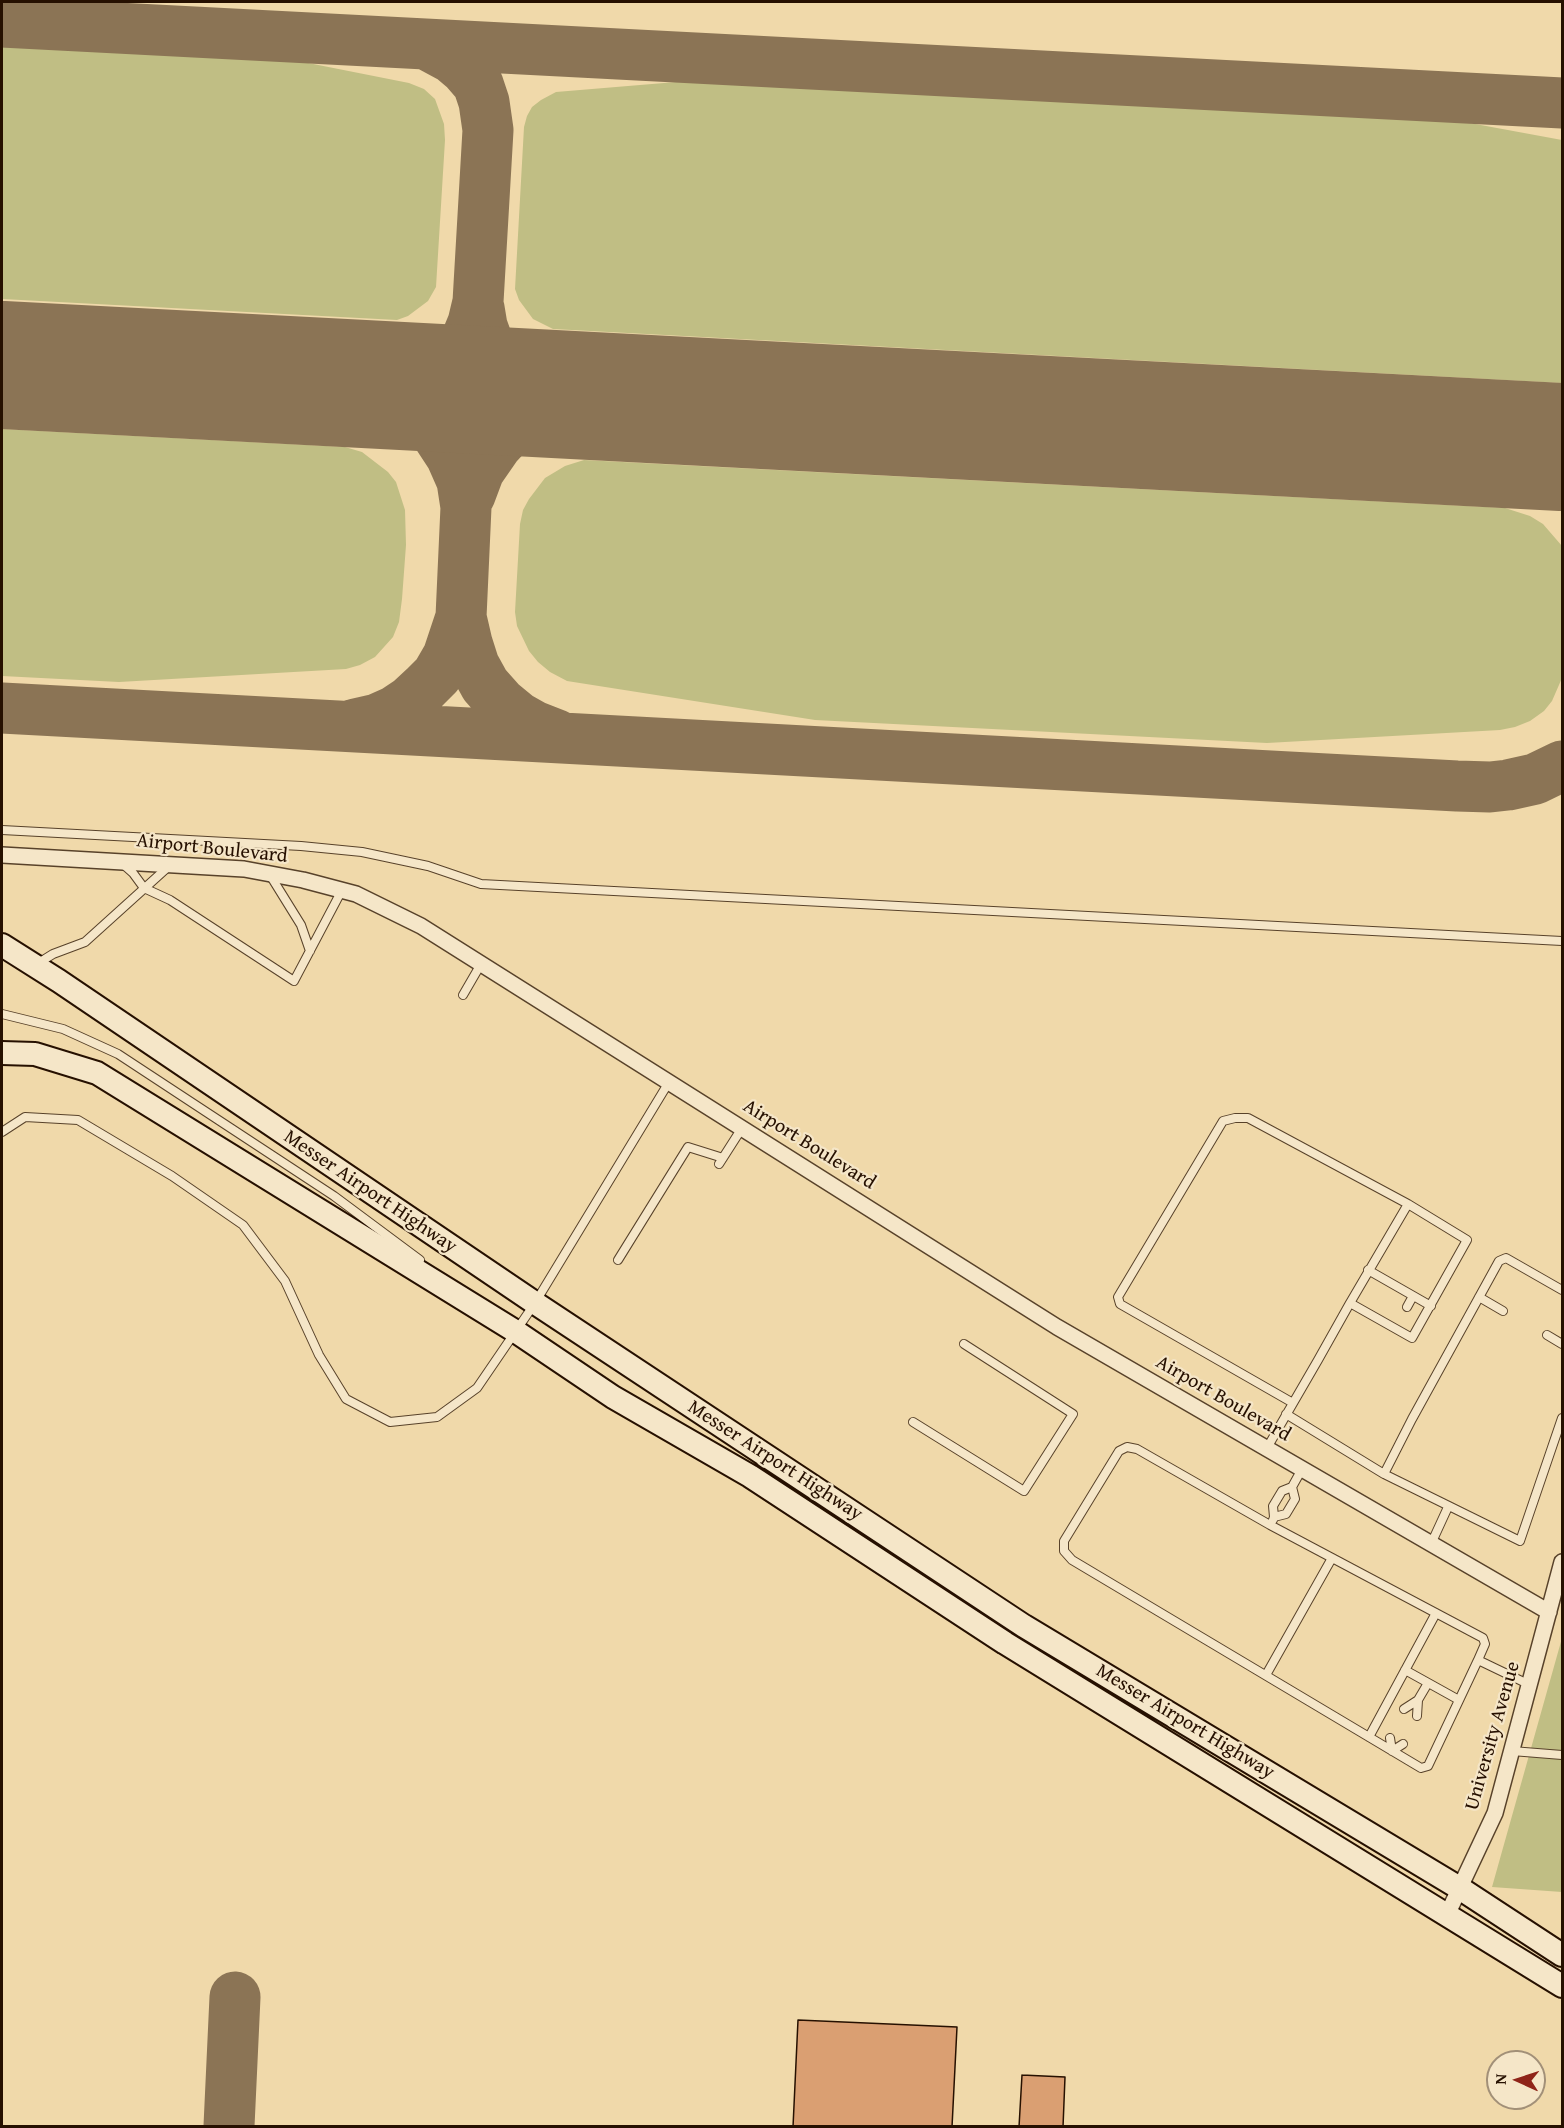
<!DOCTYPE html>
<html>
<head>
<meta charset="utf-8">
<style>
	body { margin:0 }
	#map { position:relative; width:1564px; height:2128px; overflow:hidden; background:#f0d9aa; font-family:"Gentium Book Plus",serif }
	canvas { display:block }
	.frame { position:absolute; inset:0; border:3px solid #261000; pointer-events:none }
	.north { position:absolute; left:1486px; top:2050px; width:60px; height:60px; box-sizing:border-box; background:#f5e6c8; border:2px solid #a29078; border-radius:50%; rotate:273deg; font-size:16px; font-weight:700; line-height:24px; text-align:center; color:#261000 }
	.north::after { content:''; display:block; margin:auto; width:21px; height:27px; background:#8f2418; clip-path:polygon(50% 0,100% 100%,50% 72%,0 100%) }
</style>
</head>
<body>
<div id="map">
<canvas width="1564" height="2128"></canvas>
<div class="frame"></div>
<div class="north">N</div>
</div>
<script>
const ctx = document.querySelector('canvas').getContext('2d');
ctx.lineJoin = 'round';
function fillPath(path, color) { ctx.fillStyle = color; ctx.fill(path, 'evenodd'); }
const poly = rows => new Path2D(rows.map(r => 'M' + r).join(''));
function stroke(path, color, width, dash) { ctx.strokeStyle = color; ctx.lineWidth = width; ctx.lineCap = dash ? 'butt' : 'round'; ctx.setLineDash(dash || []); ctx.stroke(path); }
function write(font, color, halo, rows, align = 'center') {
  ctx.font = font + ' "Gentium Book Plus",serif'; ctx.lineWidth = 4.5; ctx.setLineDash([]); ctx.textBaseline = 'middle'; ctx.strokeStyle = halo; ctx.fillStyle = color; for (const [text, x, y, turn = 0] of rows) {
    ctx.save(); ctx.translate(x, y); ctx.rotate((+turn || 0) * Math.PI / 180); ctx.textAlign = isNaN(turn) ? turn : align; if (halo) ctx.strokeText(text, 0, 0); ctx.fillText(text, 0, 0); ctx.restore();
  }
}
const green = poly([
	[2,42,278,57,409,83,424,89,435,99,444,124,445,140,436,287,428,301,408,316,397,320,2,299],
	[700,80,1422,117,1459,121,1562,140,1562,383,553,329,533,319,519,300,515,289,524,127,527,116,532,107,541,100,556,92],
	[2,429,345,447,362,452,388,472,396,482,405,510,406,545,402,599,399,622,393,637,375,657,360,665,346,669,119,682,2,676],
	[584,460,1505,508,1530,516,1543,524,1562,546,1562,678,1552,701,1544,711,1530,721,1515,727,1500,730,1267,743,815,720,567,681,550,672,538,662,529,651,517,626,515,612,520,524,523,510,529,499,545,478,565,466],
	[1562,1638,1562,1892,1492,1887]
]);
const taxiway = poly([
	[2,22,1562,103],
	[479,308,482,326,487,340,500,360,517,377,545,393],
	[371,384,395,397,434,430,451,456,462,481,466,507,461,617,467,643,474,665,485,685,501,703,518,717,534,726,557,735],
	[381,385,421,377,436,370,452,357,466,340,473,323,478,302,488,130,484,102,478,84,465,69,452,58,426,44],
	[467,490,477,317],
	[470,495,479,471,497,445,513,428,562,402,592,396],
	[2,708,1457,786,1490,787,1508,785,1535,779,1562,766],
	[355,724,377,719,395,711,410,701,424,688,437,675,448,656,461,617],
	[229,2126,235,1997]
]);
const runway = poly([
	[2,365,1562,447]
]);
const building = poly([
	[798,2020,957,2027,952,2127,793,2127,798,2020],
	[1022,2075,1065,2077,1063,2127,1019,2127,1022,2075]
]);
const service = poly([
	[2,830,301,846,362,852,428,866,481,884,1562,941],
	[124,865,133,873,144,888,170,900,294,981,342,890],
	[270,875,301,925,310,951],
	[37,964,53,954,85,942,168,867],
	[463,995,481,964],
	[2,1014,63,1029,118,1054,334,1196,420,1260],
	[2,1132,25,1117,78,1120,172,1176,243,1225,285,1281,319,1355,346,1399,390,1422,437,1417,477,1388,535,1303,669,1082],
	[719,1164,742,1128],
	[618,1260,688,1147,723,1158],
	[1368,1270,1431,1306],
	[1562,1290,1506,1258,1499,1261,1412,1419,1384,1474,1520,1541,1562,1418],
	[1479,1297,1503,1311],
	[1350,1303,1408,1204],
	[1407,1307,1413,1296],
	[1547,1335,1562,1344],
	[1286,1414,1384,1474],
	[913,1422,1024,1491,1073,1414,964,1344],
	[1267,1448,1318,1360,1350,1303,1412,1338,1467,1240,1408,1204,1248,1118,1235,1118,1223,1121,1118,1297,1120,1304,1293,1403],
	[1274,1517,1286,1514,1295,1499,1292,1487,1302,1469],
	[1273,1520,1274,1517,1273,1506,1282,1491,1292,1487],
	[1431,1544,1448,1507],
	[1478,1660,1485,1644,1483,1638,1270,1525,1137,1449,1127,1447,1119,1451,1064,1541,1064,1551,1072,1560,1421,1768,1428,1766,1478,1660,1530,1685],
	[1405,1670,1459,1700],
	[1266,1675,1332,1558],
	[1404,1709,1418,1700],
	[1417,1716,1418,1700,1428,1683],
	[1369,1737,1436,1613],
	[1390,1738,1392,1751,1403,1744],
	[1512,1751,1562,1755]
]);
const minor = poly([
	[2,855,244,869,303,880,356,894,421,926,1057,1327,1549,1612],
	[1447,1915,1495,1813,1562,1562]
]);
const secondary = poly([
	[2,945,59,981,535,1303,1024,1626,1461,1889,1562,1955],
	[2,1053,35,1054,97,1073,515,1331,613,1397,750,1476,1005,1643,1562,1986]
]);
const streetNames = [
	["Airport Boulevard",212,849,6],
	["Airport Boulevard",809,1145,32],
	["Messer Airport Highway",370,1192,34],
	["Airport Boulevard",1223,1399,30],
	["Messer Airport Highway",775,1461,33],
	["Messer Airport Highway",1185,1722,31],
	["University Avenue",1493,1736,-74]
];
fillPath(green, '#c0be84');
stroke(taxiway, '#8b7455', 51);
stroke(runway, '#8b7455', 128);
fillPath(building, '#da9f72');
stroke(building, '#261000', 1.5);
stroke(service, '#58422a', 10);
stroke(minor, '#58422a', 18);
stroke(secondary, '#261000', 26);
stroke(service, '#f5e6c8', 8);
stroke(minor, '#f5e6c8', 15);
stroke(secondary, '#f5e6c8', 22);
write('20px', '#261000', '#f5e6c8', streetNames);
</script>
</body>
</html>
